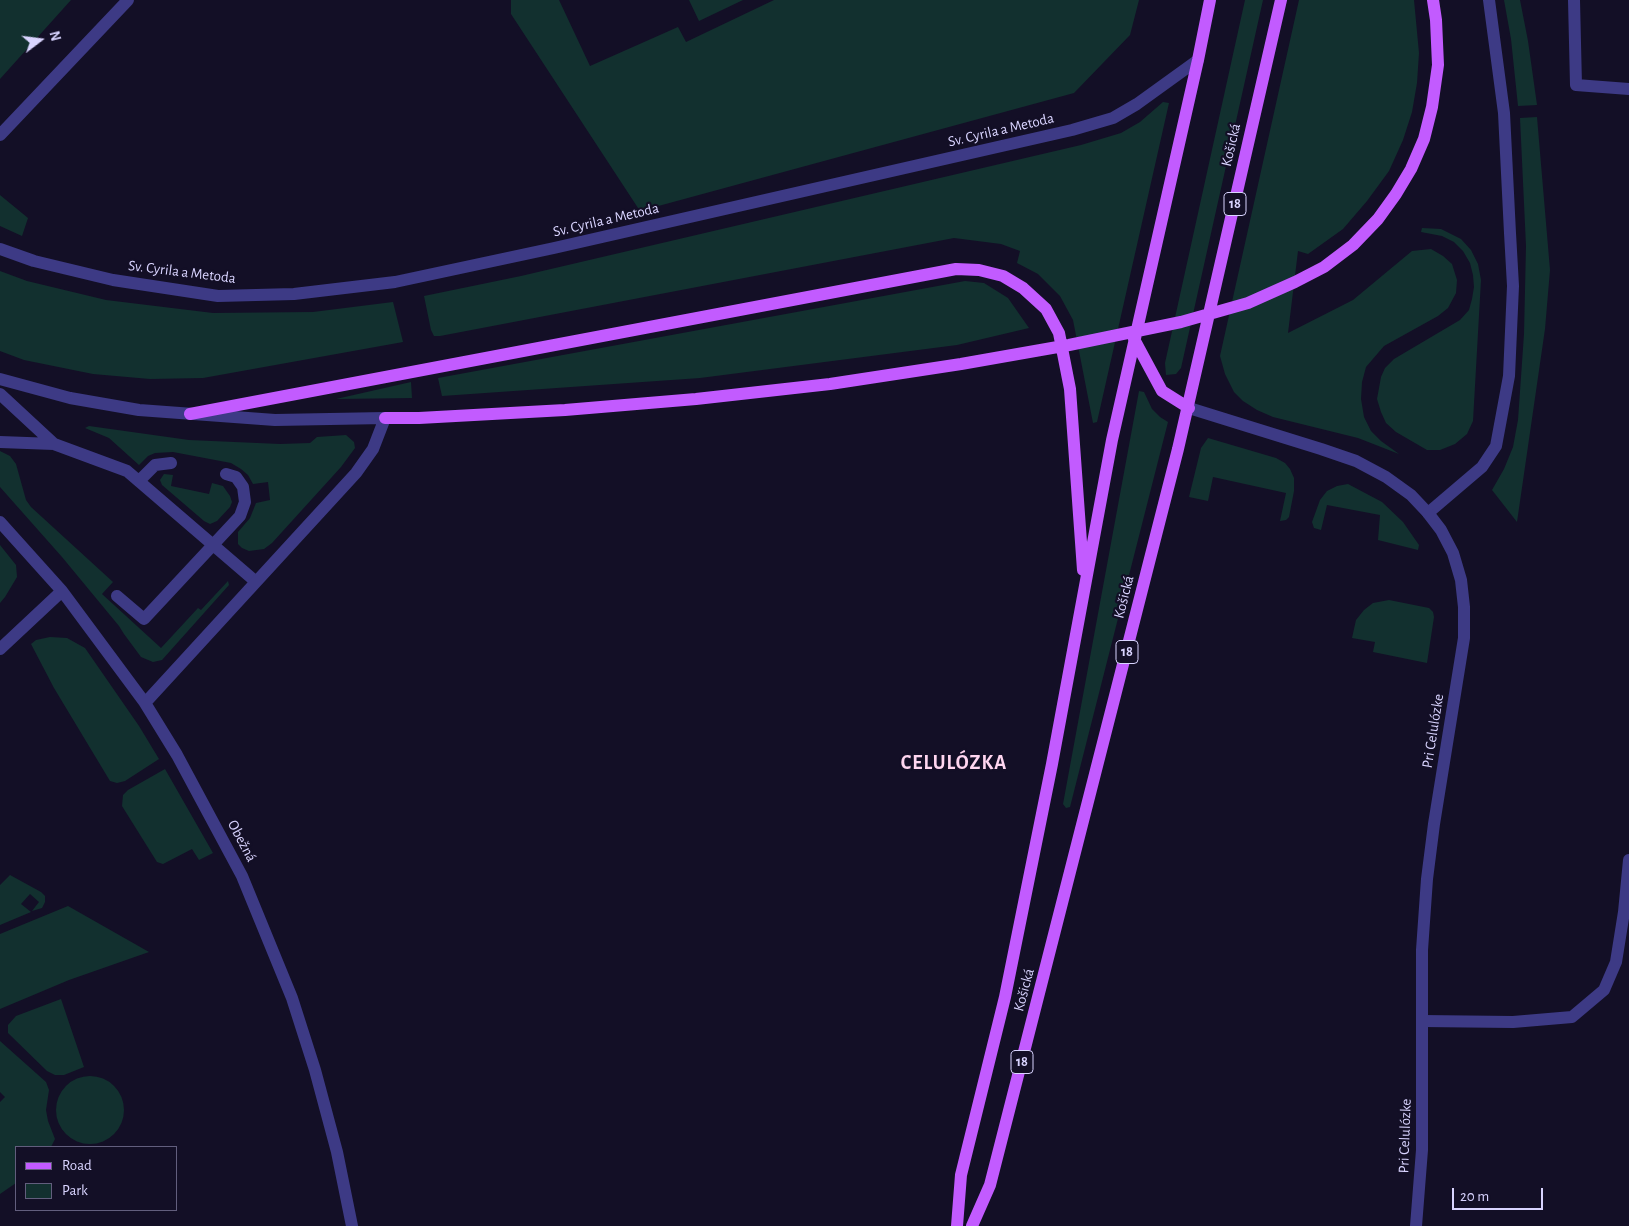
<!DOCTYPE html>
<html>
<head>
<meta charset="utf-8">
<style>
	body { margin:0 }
	#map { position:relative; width:1629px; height:1226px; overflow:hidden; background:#130f26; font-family:"Alegreya Sans",sans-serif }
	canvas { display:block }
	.legend { position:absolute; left:15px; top:1146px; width:162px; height:65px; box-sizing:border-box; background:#130f26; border:1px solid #625e7d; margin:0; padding:6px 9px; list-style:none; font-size:15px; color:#d9d4ff }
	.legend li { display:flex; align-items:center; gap:10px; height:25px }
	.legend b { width:25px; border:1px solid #625e7d }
	.north { position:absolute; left:15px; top:15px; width:50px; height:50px; -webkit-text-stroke:4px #130f26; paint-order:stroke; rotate:75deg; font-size:14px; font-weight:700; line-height:20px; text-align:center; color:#d9d4ff }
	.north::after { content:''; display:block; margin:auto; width:18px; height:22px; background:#d9d4ff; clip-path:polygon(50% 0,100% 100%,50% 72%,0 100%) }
	.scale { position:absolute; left:1452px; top:1188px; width:91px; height:22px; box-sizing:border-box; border:2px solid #d9d4ff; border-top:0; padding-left:6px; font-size:15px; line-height:18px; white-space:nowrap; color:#d9d4ff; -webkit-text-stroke:4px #130f26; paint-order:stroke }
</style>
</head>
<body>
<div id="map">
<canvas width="1629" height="1226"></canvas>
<ul class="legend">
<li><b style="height:6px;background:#c25bff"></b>Road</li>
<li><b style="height:14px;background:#12302f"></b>Park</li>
</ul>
<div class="north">N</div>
<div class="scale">20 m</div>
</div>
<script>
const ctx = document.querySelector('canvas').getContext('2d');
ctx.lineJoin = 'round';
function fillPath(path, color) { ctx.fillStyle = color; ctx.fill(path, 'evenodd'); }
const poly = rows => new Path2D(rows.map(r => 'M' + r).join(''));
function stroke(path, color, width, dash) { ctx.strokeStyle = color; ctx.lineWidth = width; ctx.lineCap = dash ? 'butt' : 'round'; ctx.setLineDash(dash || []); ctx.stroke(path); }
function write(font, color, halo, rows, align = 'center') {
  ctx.font = font + ' "Alegreya Sans",sans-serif'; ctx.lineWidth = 4.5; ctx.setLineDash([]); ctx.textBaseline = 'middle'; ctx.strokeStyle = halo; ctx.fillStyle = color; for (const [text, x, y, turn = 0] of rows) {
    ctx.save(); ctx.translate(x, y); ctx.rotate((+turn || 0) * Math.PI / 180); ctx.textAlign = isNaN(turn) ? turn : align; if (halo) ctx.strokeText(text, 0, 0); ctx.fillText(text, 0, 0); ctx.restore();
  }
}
const green = poly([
	[0,0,71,0,0,79],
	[511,0,559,0,590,66,678,27,686,42,774,0,1139,0,1130,35,1074,93,640,211,511,14],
	[689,0,743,0,699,21],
	[1245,0,1263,0,1181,368,1176,374,1166,375,1165,363],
	[1299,0,1414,0,1419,53,1417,83,1412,112,1403,140,1389,171,1367,201,1343,229,1308,254,1298,251,1288,333,1353,300,1412,251,1431,249,1443,256,1452,264,1457,280,1456,293,1448,308,1438,316,1384,346,1366,367,1362,382,1361,399,1364,417,1371,431,1381,441,1399,454,1358,438,1273,417,1257,410,1243,401,1234,392,1225,374,1220,356],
	[1504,0,1520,0,1528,41,1537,105,1518,106,1511,39],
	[1163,102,1169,103,1097,422,1093,423,1073,320,1060,296,1038,274,1017,263,1020,251,1001,244,954,238,440,336,434,336,431,330,424,296,521,276,1081,145,1121,133,1140,122],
	[1537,117,1550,270,1545,329,1517,522,1492,490,1504,469,1513,447,1518,420,1524,334,1526,246,1520,118],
	[0,195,28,218,22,236,0,226],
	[1422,228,1441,229,1461,239,1471,250,1478,264,1481,280,1473,421,1467,434,1455,444,1440,450,1427,450,1396,432,1386,423,1381,412,1377,399,1381,377,1385,368,1394,359,1460,320,1469,310,1472,299,1474,287,1473,275,1470,263,1463,251,1454,242,1442,236,1421,232],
	[0,271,27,281,106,300,213,313,313,312,393,302,403,342,203,378,150,379,93,374,24,360,0,351],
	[965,281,984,283,1008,298,1029,328,957,345,700,378,442,396,438,378],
	[411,382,412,398,336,399],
	[1139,391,1144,392,1152,409,1160,417,1168,422,1070,807,1066,808,1063,804],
	[89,426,189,440,280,444,310,443,317,437,346,435,354,442,355,448,341,467,272,543,264,549,249,551,242,548,238,544,238,532,250,518,256,503,270,500,268,482,253,484,248,475,241,469,231,463,173,452,155,453,148,456,139,465,109,438,85,428],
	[1208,438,1276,458,1285,463,1290,469,1294,478,1294,491,1289,517,1286,520,1280,521,1286,493,1213,477,1208,501,1189,497,1201,448],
	[0,451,10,456,16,464,26,500,31,507,113,582,102,594,161,648,198,608,201,610,228,581,229,585,162,660,153,662,141,657,124,634,119,626,62,557,0,487],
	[164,474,173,475,171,486,209,494,212,483,223,486,230,496,232,502,230,507,217,521,210,524,204,521,162,485,160,480],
	[1348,484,1382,502,1403,522,1419,545,1418,550,1378,540,1380,515,1327,505,1321,530,1314,528,1312,522,1320,500,1327,491,1337,486],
	[0,545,16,565,17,577,5,597,0,603],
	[1389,600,1429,608,1433,612,1434,617,1427,663,1373,652,1375,642,1352,638,1356,620,1364,610,1373,603],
	[50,637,67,638,85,648,139,726,159,759,125,781,117,783,110,781,54,688,31,644,36,640],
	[165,769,213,853,199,860,192,849,163,864,157,862,122,806,123,795,128,790],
	[10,875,41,892,45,896,45,902,42,908,32,911,39,902,30,894,21,904,31,912,0,925,0,885],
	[68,906,149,952,69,980,0,1009,0,934],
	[61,999,84,1067,64,1075,55,1075,47,1071,8,1033,8,1025,16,1016],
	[0,1041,46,1082,49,1090,46,1110,48,1121,55,1139,51,1147,16,1147,16,1183,0,1194,0,1102,5,1097,0,1092],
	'56 1110a34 34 0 1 1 68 0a34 34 0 1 1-68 0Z'
]);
const service = poly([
	[1574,0,1576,85,1629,89],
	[0,394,54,444],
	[0,442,54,444,127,471,255,581],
	[139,481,155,465,171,463],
	[1428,513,1482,467,1496,446,1509,376,1513,286,1510,233,1504,113,1489,0],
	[117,596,144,619,240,516,245,502,243,487,236,477,226,474],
	[1422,1021,1513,1022,1572,1017,1604,990,1616,962,1624,912,1629,860]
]);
const minor = poly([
	[0,135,128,0],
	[0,249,34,261,113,280,218,296,294,294,395,282,554,248,1072,130,1113,118,1137,104,1198,60],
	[0,379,70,398,139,410,275,420,385,418,373,449,356,473,145,703],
	[0,522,62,591,145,703,177,755,242,876,292,998,315,1070,337,1152,352,1226],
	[0,649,62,591]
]);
const tertiary = poly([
	[1189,408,1321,449,1356,461,1386,477,1411,495,1428,513,1441,530,1453,553,1461,580,1464,607,1464,638,1434,824,1427,879,1422,950,1422,1150,1416,1226]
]);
const primary = poly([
	[1134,339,1162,391,1189,408],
	[190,414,956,269,979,270,1003,276,1023,288,1046,309,1059,333,1070,389,1083,570],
	[385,418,419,418,565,410,696,399,830,384,961,364,1069,345,1181,322,1248,303,1295,282,1324,267,1353,245,1378,219,1396,194,1411,169,1424,139,1432,107,1438,65,1436,20,1433,0],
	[957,1226,961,1175,1005,997,1052,764,1112,440,1198,60,1210,0],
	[972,1226,990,1185,1178,449,1281,0]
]);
const shields = [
	[1235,204,22],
	[1127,652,22],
	[1022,1062,22]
];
const shieldNames = [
	["18",1235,204],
	["18",1127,652],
	["18",1022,1062]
];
const streetNames = [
	["Sv. Cyrila a Metoda",1001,130,-13],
	["Košická",1231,145,-77],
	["Sv. Cyrila a Metoda",606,220,-13],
	["Sv. Cyrila a Metoda",182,272,7],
	["Košická",1124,597,-76],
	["Pri Celulózke",1433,731,-81],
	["Obežná",242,841,62],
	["Košická",1024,990,-75],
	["Pri Celulózke",1405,1136,-88]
];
const districtNames = [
	["CELULÓZKA",954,763]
];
fillPath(green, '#12302f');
stroke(service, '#3d3a85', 12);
stroke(minor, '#3d3a85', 12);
stroke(tertiary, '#3d3a85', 12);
stroke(primary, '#c25bff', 12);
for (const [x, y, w] of shields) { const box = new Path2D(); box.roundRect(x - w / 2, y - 11.5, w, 23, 4); ctx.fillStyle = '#130f26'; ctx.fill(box); stroke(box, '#d9d4ff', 1); }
write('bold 14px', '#d9d4ff', null, shieldNames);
write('15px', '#d9d4ff', '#130f26', streetNames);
ctx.letterSpacing = '1px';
write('bold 20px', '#ffd6f0', '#130f26', districtNames);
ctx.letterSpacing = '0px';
</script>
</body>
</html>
